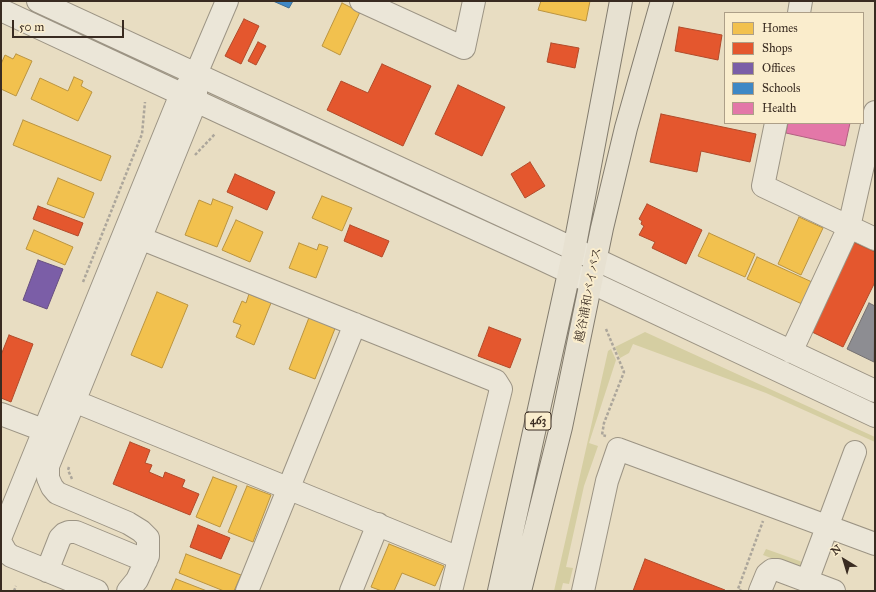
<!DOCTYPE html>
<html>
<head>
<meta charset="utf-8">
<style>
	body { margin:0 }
	#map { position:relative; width:876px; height:592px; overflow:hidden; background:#e8ddc2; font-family:"IM FELL Great Primer",serif }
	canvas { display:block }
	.frame { position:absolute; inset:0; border:2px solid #392b21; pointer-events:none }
	.legend { position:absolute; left:724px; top:12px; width:140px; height:112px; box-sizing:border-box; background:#faedcd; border:1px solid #ad9f88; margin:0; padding:5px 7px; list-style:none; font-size:12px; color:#392b21 }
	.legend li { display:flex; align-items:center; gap:8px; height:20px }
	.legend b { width:20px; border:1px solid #ad9f88 }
	.north { position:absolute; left:824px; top:540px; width:40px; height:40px; -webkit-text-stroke:3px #faedcd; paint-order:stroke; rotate:322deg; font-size:11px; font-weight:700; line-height:16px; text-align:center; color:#392b21 }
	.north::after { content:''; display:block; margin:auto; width:14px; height:18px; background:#392b21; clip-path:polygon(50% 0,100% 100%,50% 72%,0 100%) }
	.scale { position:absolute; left:12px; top:20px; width:112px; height:18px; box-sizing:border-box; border:2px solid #392b21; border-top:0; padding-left:5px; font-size:12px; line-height:14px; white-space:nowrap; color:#392b21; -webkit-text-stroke:3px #faedcd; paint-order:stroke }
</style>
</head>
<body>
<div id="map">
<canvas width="876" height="592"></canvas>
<div class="frame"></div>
<ul class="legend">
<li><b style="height:11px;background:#f2c14e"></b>Homes</li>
<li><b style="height:11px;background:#e4572e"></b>Shops</li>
<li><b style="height:11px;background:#7b5ea7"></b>Offices</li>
<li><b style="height:11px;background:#3f88c5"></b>Schools</li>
<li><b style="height:11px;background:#e377a8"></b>Health</li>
</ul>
<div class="north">N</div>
<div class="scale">50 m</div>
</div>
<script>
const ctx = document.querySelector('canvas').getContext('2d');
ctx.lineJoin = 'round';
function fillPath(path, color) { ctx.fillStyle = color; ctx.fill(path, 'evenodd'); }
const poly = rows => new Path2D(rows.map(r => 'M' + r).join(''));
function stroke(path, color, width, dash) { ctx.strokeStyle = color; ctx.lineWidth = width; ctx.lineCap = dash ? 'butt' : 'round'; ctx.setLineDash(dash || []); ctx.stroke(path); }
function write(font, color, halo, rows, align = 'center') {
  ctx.font = font + ' "IM FELL Great Primer","Noto Serif JP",serif'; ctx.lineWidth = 4; ctx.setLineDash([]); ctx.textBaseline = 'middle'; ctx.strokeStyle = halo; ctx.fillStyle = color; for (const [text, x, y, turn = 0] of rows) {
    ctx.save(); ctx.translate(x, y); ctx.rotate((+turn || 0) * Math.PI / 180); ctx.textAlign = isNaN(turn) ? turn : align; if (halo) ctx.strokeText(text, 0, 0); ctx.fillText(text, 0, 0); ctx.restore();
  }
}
const green = poly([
	[645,332,875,437,875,442,766,393,633,344,629,353,620,358,615,347],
	[611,349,616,360,589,443,598,446,584,486,566,567,573,568,569,584,563,583,561,591,554,591,608,351],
	[766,549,808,564,805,571,763,555]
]);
const homes = poly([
	[541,1,590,1,586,21,538,10,541,1],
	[342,3,360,12,340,55,322,46,342,3],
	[16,54,32,61,16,96,1,89,1,64,5,55,13,59,16,54],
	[74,77,83,81,81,86,92,92,78,121,31,99,40,78,68,91,74,77],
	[23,120,111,156,101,181,13,145,23,120],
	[58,178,94,193,84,218,47,204,58,178],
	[322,196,352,208,342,231,312,218,322,196],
	[213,199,233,207,217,247,185,235,199,200,211,205,213,199],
	[799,217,823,228,801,275,778,264,799,217],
	[236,220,263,232,250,262,222,250,236,220],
	[34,230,73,247,65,265,26,249,34,230],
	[709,233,755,254,745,277,698,256,709,233],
	[299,243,317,250,319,244,328,247,316,278,289,268,299,243],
	[757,257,812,282,802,304,747,279,757,257],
	[157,292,188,305,162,368,131,355,157,292],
	[249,294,271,303,254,345,236,337,241,325,233,322,242,301,246,303,249,294],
	[310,315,336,326,315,379,289,369,310,315],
	[213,477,237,486,220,527,196,517,213,477],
	[247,486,271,495,253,542,228,532,247,486],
	[389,544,444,566,435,586,402,573,394,591,382,591,371,587,389,544],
	[186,554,241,575,234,591,224,591,179,573,186,554],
	[176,579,207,591,171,591,176,579]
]);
const shops = poly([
	[244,19,259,26,241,64,225,56,244,19],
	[679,27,722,35,718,60,675,51,679,27],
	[258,42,266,46,256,65,248,61,258,42],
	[551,43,579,48,575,68,547,62,551,43],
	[382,64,431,86,403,146,327,110,341,81,368,93,382,64],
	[458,85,505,107,482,156,435,134,458,85],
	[661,114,756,134,750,162,701,151,697,172,650,162,661,114],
	[530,162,545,186,525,198,511,174,530,162],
	[235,174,275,192,267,210,227,192,235,174],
	[647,204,702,230,686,264,652,248,655,242,639,235,644,226,641,224,642,221,639,219,647,204],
	[38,206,83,223,78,236,33,219,38,206],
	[350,225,389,241,382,257,344,241,350,225],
	[853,242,875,252,875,282,843,347,810,331,853,242],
	[489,327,521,339,510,368,478,356,489,327],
	[9,335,33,344,11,402,1,398,1,355,9,335],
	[130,442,150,450,145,463,152,465,149,472,163,478,165,472,185,480,182,487,199,494,190,515,113,484,130,442],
	[198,525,230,538,221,559,190,547,198,525],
	[645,559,725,590,724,591,633,591,645,559]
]);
const offices = poly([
	[38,260,63,269,47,309,23,300,38,260]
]);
const schools = poly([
	[273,1,293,1,289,8,273,1]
]);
const health = poly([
	[788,123,850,123,845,146,786,133,788,123]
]);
const industry = poly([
	[869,303,875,306,874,362,847,349,869,303]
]);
const path = poly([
	[195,155,215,134],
	[83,282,142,134,145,102],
	[606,329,624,372,604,423,602,435,606,436],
	[69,467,68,470,72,479],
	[14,591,16,586],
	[742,591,738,589,763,521]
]);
const minor = poly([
	[38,1,542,234,875,391],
	[361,1,464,48,474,1],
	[1,10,224,114,537,257,875,416],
	[799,13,801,1],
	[776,123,763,186,875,239],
	[140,238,496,381,501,389,451,591],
	[791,352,849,227,875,112],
	[74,401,459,558],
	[1,414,43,430],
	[1,536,181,94,196,74,227,1],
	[1,543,6,552,11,556,97,591],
	[47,571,60,538,64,534,69,532,76,532,146,561],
	[807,581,855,452],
	[128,591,137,580,148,556,148,538,141,531,128,523,57,493,52,487,48,478,48,466,196,101,196,86],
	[247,591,355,324],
	[351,591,378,524],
	[583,591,607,481,618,449,875,544],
	[760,591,767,574,772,570,778,570,834,591]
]);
const highway = poly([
	[499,591,574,250,621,1],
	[520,591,561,427,602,228,626,128,662,1]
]);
const shields = [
	[538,421,26]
];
const shieldNames = [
	["463",538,421]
];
const streetNames = [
	["越谷浦和バイパス",589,295,-79]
];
fillPath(green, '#d5cea2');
fillPath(homes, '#f2c14e');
stroke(homes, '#ba9440', 1);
fillPath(shops, '#e4572e');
stroke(shops, '#b14a2a', 1);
fillPath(offices, '#7b5ea7');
stroke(offices, '#674f7f', 1);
fillPath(schools, '#3f88c5');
stroke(schools, '#3d6c94', 1);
fillPath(health, '#e377a8');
stroke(health, '#b06080', 1);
fillPath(industry, '#8d8d92');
stroke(industry, '#747070', 1);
stroke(minor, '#9c9484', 24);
stroke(highway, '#837c6e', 24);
stroke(path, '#aca69b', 2.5, [3, 2]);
stroke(minor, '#ebe6d8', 22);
stroke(highway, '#e7e1d1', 22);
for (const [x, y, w] of shields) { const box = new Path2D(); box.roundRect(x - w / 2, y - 9, w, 18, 3); ctx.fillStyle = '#faedcd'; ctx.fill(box); stroke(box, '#392b21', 1); }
write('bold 11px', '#392b21', null, shieldNames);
write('12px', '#392b21', '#faedcd', streetNames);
</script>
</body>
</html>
